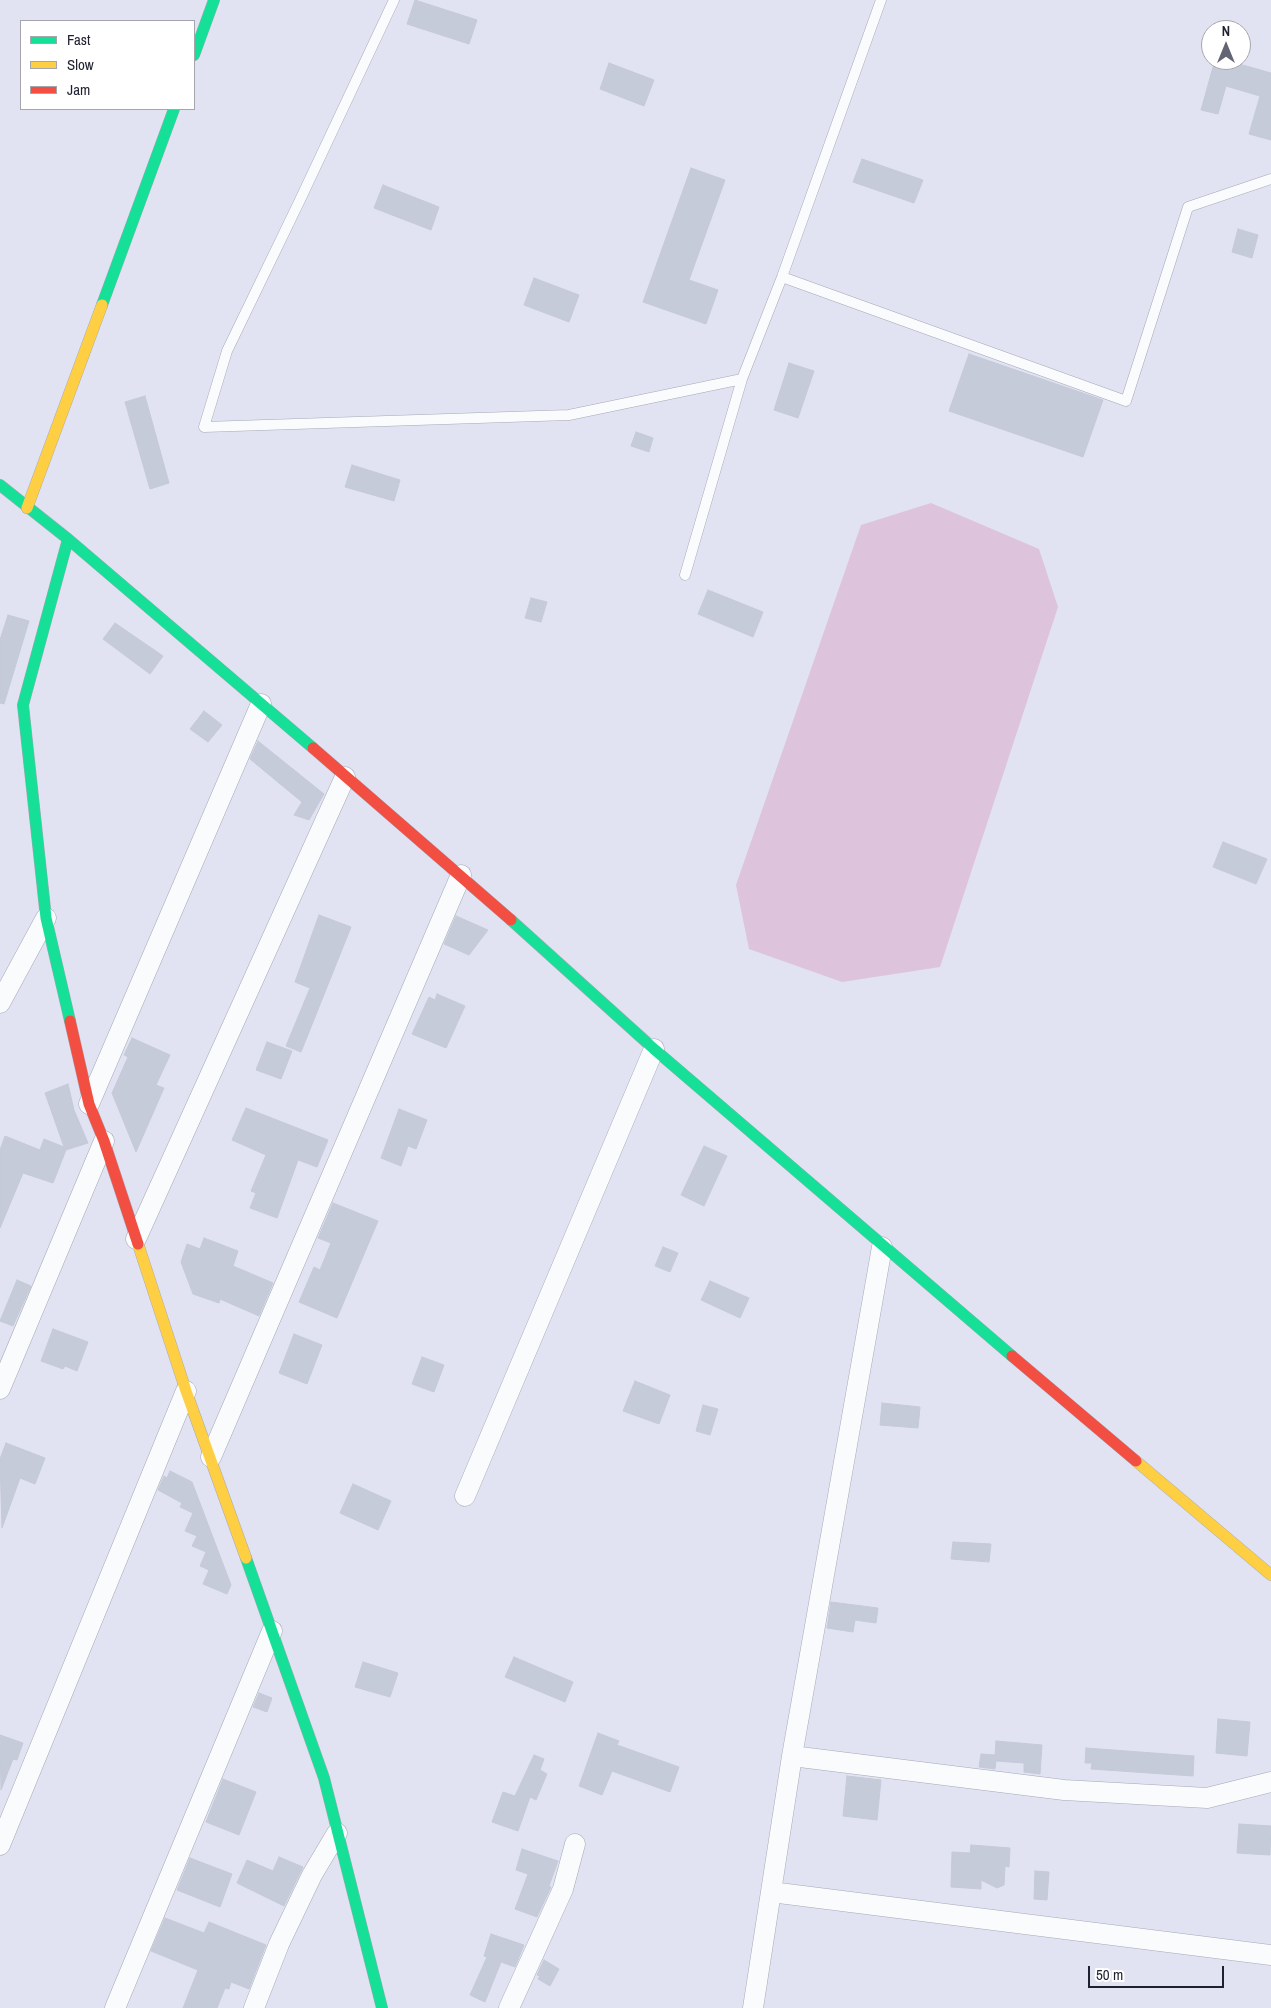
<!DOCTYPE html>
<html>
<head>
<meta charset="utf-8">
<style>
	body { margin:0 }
	#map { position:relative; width:1271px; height:2008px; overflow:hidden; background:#e1e3f2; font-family:"Archivo Narrow",sans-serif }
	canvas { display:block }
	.legend { position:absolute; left:20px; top:20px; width:175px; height:90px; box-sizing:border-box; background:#fff; border:1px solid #a5a6ad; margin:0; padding:6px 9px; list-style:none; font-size:15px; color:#1f2131 }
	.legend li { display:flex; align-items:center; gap:10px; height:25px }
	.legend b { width:25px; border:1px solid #a5a6ad }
	.north { position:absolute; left:1201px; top:20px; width:50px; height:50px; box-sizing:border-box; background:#fff; border:1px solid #a5a6ad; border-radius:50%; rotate:0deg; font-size:14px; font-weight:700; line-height:20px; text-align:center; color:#1f2131 }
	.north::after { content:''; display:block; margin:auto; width:18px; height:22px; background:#636575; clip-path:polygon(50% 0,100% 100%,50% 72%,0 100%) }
	.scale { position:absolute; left:1088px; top:1966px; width:136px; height:22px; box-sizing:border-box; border:2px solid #1f2131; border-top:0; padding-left:6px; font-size:15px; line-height:18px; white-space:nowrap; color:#1f2131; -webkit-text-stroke:4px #fff; paint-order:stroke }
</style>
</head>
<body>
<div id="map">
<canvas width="1271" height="2008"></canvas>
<ul class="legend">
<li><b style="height:6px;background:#16e098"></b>Fast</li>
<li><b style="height:6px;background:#ffcf43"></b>Slow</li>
<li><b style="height:6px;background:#f24e42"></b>Jam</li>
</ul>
<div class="north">N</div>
<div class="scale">50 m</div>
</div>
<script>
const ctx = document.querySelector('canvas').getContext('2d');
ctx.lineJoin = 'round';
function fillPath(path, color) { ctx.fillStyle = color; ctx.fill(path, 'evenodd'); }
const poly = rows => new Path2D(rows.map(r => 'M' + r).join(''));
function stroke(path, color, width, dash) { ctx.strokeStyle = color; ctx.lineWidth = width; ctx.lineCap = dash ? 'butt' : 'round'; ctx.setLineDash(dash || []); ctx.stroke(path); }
const green = poly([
	[931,503,1039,549,1058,607,940,967,842,982,749,949,736,885,861,525]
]);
const building = poly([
	[415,0,477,20,469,44,407,24,415,0],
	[1215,60,1225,60,1271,73,1271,140,1249,134,1260,96,1226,86,1218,114,1201,110,1215,60],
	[609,63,654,80,644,106,600,89,609,63],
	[862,159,923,180,914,203,853,182,862,159],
	[691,168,725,180,689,280,718,290,706,324,643,302,691,168],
	[383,185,439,207,431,230,374,208,383,185],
	[1238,229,1258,235,1252,258,1232,252,1238,229],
	[534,278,579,295,569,322,524,305,534,278],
	[969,354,1103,400,1083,457,949,411,969,354],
	[789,363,814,371,798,418,774,410,789,363],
	[145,396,169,483,150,489,125,402,145,396],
	[636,432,653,438,649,452,631,446,636,432],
	[352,465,400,480,394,501,345,487,352,465],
	[708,590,763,612,753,637,698,614,708,590],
	[531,598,547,602,541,622,525,618,531,598],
	[8,615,29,621,4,704,0,703,0,640,8,615],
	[115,623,163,656,150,674,103,639,115,623],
	[204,711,222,725,208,742,190,729,204,711],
	[258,741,324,794,309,820,294,815,302,802,250,759,258,741],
	[1223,842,1267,859,1256,884,1213,867,1223,842],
	[319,915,351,927,301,1052,286,1046,310,988,295,982,319,915],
	[456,916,488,930,469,955,444,944,456,916],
	[437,994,465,1006,446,1048,412,1034,429,997,435,1000,437,994],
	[132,1038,170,1055,156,1085,164,1088,136,1152,112,1093,128,1057,124,1055,132,1038],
	[267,1042,292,1051,281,1079,256,1070,267,1042],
	[68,1084,74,1110,88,1143,66,1150,53,1183,23,1173,0,1228,0,1150,5,1136,40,1150,44,1139,64,1147,45,1093,68,1084],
	[246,1108,328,1140,317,1167,298,1160,277,1218,250,1208,256,1193,251,1191,266,1155,232,1140,246,1108],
	[399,1109,427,1120,416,1149,408,1146,401,1166,381,1158,399,1109],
	[704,1146,727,1156,704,1206,681,1195,704,1146],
	[333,1203,378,1221,337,1318,299,1302,314,1267,320,1270,331,1243,318,1238,333,1203],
	[204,1238,238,1251,233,1266,273,1283,259,1316,220,1299,219,1303,193,1294,181,1262,187,1244,200,1249,204,1238],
	[663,1247,678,1253,670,1272,655,1266,663,1247],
	[17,1280,31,1286,13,1326,0,1321,17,1280],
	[710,1281,749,1298,740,1318,701,1300,710,1281],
	[53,1329,88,1342,77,1371,65,1366,63,1369,41,1361,53,1329],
	[294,1334,322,1345,307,1384,279,1373,294,1334],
	[422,1357,444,1365,434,1392,412,1384,422,1357],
	[635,1381,670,1395,659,1424,623,1411,635,1381],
	[882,1403,920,1407,918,1428,880,1425,882,1403],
	[703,1405,718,1409,710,1435,696,1431,703,1405],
	[6,1443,45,1458,35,1484,20,1478,2,1528,0,1459,6,1443],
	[170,1471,192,1482,231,1585,227,1594,203,1584,209,1570,200,1566,206,1552,192,1546,197,1536,185,1531,193,1513,180,1507,182,1503,158,1490,164,1476,167,1478,170,1471],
	[353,1484,391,1501,378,1530,340,1513,353,1484],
	[953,1542,991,1544,989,1562,951,1559,953,1542],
	[831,1602,878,1608,876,1623,855,1620,853,1632,827,1628,831,1602],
	[514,1657,573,1682,565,1702,505,1677,514,1657],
	[363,1662,398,1673,390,1697,355,1687,363,1662],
	[259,1693,272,1698,267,1712,253,1707,259,1693],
	[1218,1719,1250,1722,1247,1756,1216,1753,1218,1719],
	[598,1733,619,1741,617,1745,679,1767,670,1792,612,1771,602,1795,579,1786,598,1733],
	[0,1735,23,1743,17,1760,13,1759,1,1790,0,1735],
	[996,1741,1042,1745,1040,1774,1024,1772,1024,1763,996,1761,995,1769,979,1767,981,1754,995,1755,996,1741],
	[1086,1748,1194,1756,1193,1776,1091,1769,1092,1763,1085,1763,1086,1748],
	[534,1755,544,1759,540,1770,547,1774,536,1800,530,1797,518,1831,492,1822,503,1792,515,1796,534,1755],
	[847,1776,881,1780,877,1820,843,1816,847,1776],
	[223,1779,256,1792,239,1835,206,1822,223,1779],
	[1239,1824,1271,1826,1270,1855,1237,1853,1239,1824],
	[971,1845,1010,1848,1009,1867,1005,1866,1004,1885,997,1888,981,1880,981,1889,951,1887,952,1852,970,1853,971,1845],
	[522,1849,558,1861,549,1886,551,1887,537,1917,515,1909,528,1874,516,1870,522,1849],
	[279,1857,303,1867,284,1906,237,1883,247,1860,273,1871,279,1857],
	[190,1858,232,1874,220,1907,177,1890,190,1858],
	[1035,1871,1049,1872,1047,1900,1034,1899,1035,1871],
	[165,1918,204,1933,209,1922,266,1945,249,1989,231,1982,229,1989,225,1988,217,2008,183,2008,198,1970,151,1951,165,1918],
	[491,1934,524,1945,515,1967,501,1962,485,2002,470,1995,487,1957,484,1956,491,1934],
	[544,1960,559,1969,550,1986,538,1979,540,1976,537,1975,544,1960]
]);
const lane = poly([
	[394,0,300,200,227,351,204,427,569,415,742,379],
	[782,277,1126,401,1188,207,1271,179],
	[685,575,742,379,782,277,881,0]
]);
const street = poly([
	[0,1003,46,918],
	[89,1104,261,704],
	[136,1239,345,777],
	[0,1389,104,1141],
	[211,1457,461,875],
	[465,1496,654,1049],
	[792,1756,1064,1790,1207,1798,1271,1782],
	[0,1845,186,1391],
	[771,1892,1271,1955],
	[115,2008,272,1631],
	[254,2008,279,1944,312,1875,337,1833],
	[509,2008,563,1889,575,1844],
	[753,2008,792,1756,882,1247]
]);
const fast = poly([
	[194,55,214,0],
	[102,305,174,109],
	[0,485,68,539,313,748],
	[68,539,23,705,46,918,70,1021],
	[511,920,654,1049,1012,1356],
	[246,1558,324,1778,382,2008]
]);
const slow = poly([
	[27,508,102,305],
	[138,1244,186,1391,246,1558],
	[1136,1461,1271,1575]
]);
const jam = poly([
	[313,748,511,920],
	[70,1021,89,1104,104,1141,138,1244],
	[1012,1356,1136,1461]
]);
fillPath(green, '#ddc3dc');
fillPath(building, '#c5cbd9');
stroke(building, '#c4cad8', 1);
stroke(lane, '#a6a8b6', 11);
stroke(street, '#a6a8b6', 21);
stroke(fast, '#a6a8b6', 12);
stroke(slow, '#a6a8b6', 12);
stroke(jam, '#a6a8b6', 12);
stroke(lane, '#fafbfd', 10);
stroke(street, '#fafbfd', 20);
stroke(fast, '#16e098', 11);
stroke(slow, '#ffcf43', 11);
stroke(jam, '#f24e42', 11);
</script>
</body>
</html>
